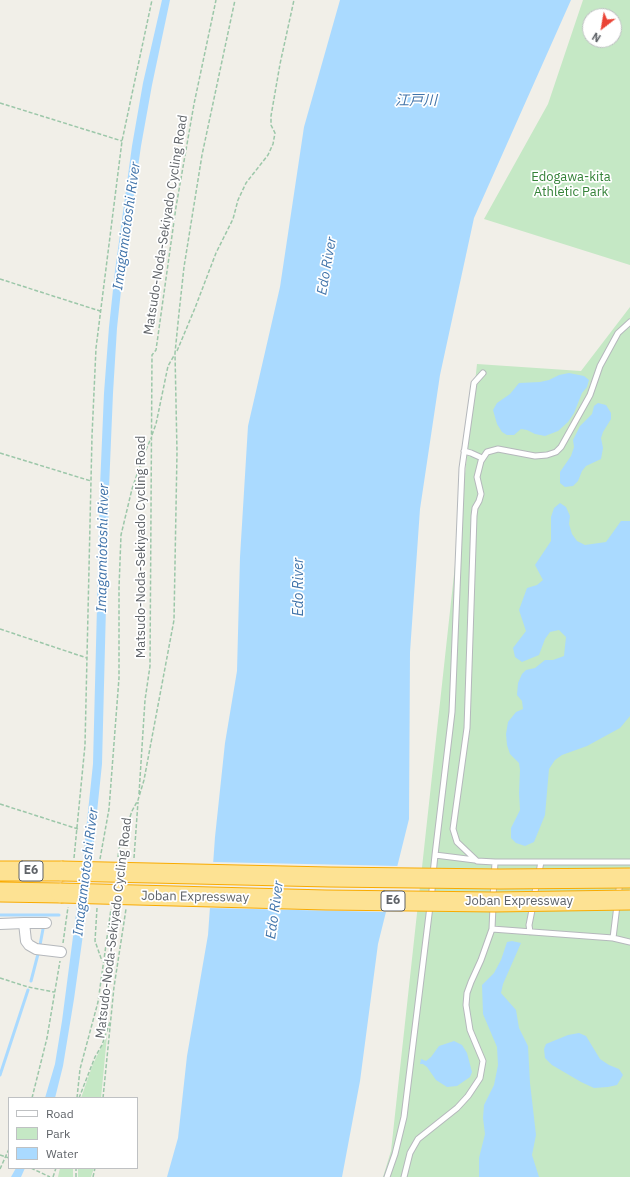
<!DOCTYPE html>
<html>
<head>
<meta charset="utf-8">
<style>
	body { margin:0 }
	#map { position:relative; width:630px; height:1177px; overflow:hidden; background:#f1efe8; font-family:"IBM Plex Sans",sans-serif }
	canvas { display:block }
	.legend { position:absolute; left:8px; top:1097px; width:130px; height:72px; box-sizing:border-box; background:#fff; border:1px solid #bfc1c3; margin:0; padding:5px 7px; list-style:none; font-size:12px; color:#5f6368 }
	.legend li { display:flex; align-items:center; gap:8px; height:20px }
	.legend b { width:20px; border:1px solid #bfc1c3 }
	.north { position:absolute; left:582px; top:8px; width:40px; height:40px; box-sizing:border-box; background:#fff; border:1px solid #bfc1c3; border-radius:50%; rotate:211deg; font-size:11px; font-weight:700; line-height:16px; text-align:center; color:#5f6368 }
	.north::after { content:''; display:block; margin:auto; width:14px; height:18px; background:#ea4335; clip-path:polygon(50% 0,100% 100%,50% 72%,0 100%) }
</style>
</head>
<body>
<div id="map">
<canvas width="630" height="1177"></canvas>
<ul class="legend">
<li><b style="height:5px;background:#fff"></b>Road</li>
<li><b style="height:11px;background:#c5e8c5"></b>Park</li>
<li><b style="height:11px;background:#aadaff"></b>Water</li>
</ul>
<div class="north">N</div>
</div>
<script>
const ctx = document.querySelector('canvas').getContext('2d');
ctx.lineJoin = 'round';
function fillPath(path, color) { ctx.fillStyle = color; ctx.fill(path, 'evenodd'); }
const poly = rows => new Path2D(rows.map(r => 'M' + r).join(''));
function stroke(path, color, width, dash) { ctx.strokeStyle = color; ctx.lineWidth = width; ctx.lineCap = dash ? 'butt' : 'round'; ctx.setLineDash(dash || []); ctx.stroke(path); }
function write(font, color, halo, rows, align = 'center') {
  ctx.font = font + ' "IBM Plex Sans","Noto Sans JP",sans-serif'; ctx.lineWidth = 3.5; ctx.setLineDash([]); ctx.textBaseline = 'middle'; ctx.strokeStyle = halo; ctx.fillStyle = color; for (const [text, x, y, turn = 0] of rows) {
    ctx.save(); ctx.translate(x, y); ctx.rotate((+turn || 0) * Math.PI / 180); ctx.textAlign = isNaN(turn) ? turn : align; if (halo) ctx.strokeText(text, 0, 0); ctx.fillText(text, 0, 0); ctx.restore();
  }
}
const green = poly([
	[583,0,630,0,630,265,484,219,548,104],
	[590,16,614,16,614,40,590,40],
	[630,307,630,1177,383,1177,391,1151,477,364,581,371],
	[107,1036,101,1098,81,1098,93,1064],
	[60,1168,73,1168,73,1177,58,1177],
	[78,1168,94,1168,91,1177,78,1177]
]);
const water = poly([
	[162,0,170,0,152,85,141,146,123,272,117,328,113,393,109,488,102,764,92,860,83,859,93,764,100,487,104,393,109,327,115,271,132,146,143,83],
	[340,0,571,0,474,218,440,375,420,509,410,652,409,819,378,944,360,1081,342,1177,167,1177,178,1138,187,1056,208,935,215,837,225,743,237,671,240,557,248,426,280,287,304,127],
	[569,373,584,376,589,380,587,387,582,393,574,413,568,422,558,431,545,436,535,434,527,430,521,429,514,435,507,435,502,432,497,424,493,410,497,403,510,394,519,383,540,382,549,380,559,375],
	[598,403,606,405,611,413,611,419,603,432,601,438,603,448,601,459,586,466,582,471,578,481,573,486,565,487,560,483,560,472,571,456,574,447,573,440,580,426,592,414,594,406],
	[560,503,566,507,570,516,569,524,572,534,577,541,585,545,606,542,621,521,630,521,630,716,620,728,587,746,562,755,555,760,549,769,545,815,534,842,525,846,516,843,511,838,511,828,520,810,519,793,520,770,519,763,510,754,507,745,506,734,508,722,516,712,523,709,522,701,517,695,518,683,522,674,526,670,535,668,545,660,553,660,564,656,566,637,559,630,550,632,545,639,539,655,522,662,515,657,513,648,526,631,519,610,527,588,537,585,543,580,535,565,551,541,551,517,554,508],
	[77,906,87,906,74,999,63,1066,55,1098,45,1098,55,1064,62,1021],
	[512,941,521,943,503,984,501,993,516,1010,519,1028,528,1046,530,1083,536,1135,532,1155,539,1177,479,1177,479,1158,485,1134,483,1118,484,1105,494,1085,498,1065,497,1047,483,1014,482,985,494,973,501,960,507,942],
	[579,1033,586,1036,600,1059,609,1065,619,1069,623,1075,617,1085,608,1087,594,1088,581,1082,552,1065,545,1058,544,1049,546,1044,568,1035],
	[454,1041,462,1045,467,1053,472,1072,470,1077,457,1086,447,1087,436,1080,427,1067,423,1064,420,1064,421,1059,426,1061,431,1057,439,1046],
	[16,1168,25,1168,21,1177,11,1177]
]);
const pier = poly([
	[211,862,399,866,388,912,208,908]
]);
const stream = poly([
	[0,915,59,915],
	[40,945,43,929],
	[31,981,38,954],
	[0,1075,28,990]
]);
const path = poly([
	[0,103,122,141],
	[0,279,100,311],
	[177,351,195,308,216,253,233,219,238,200,246,183,268,155,273,144,275,133,271,125,271,116,280,64,294,0],
	[152,435,156,424,168,366,175,354],
	[0,453,91,481],
	[0,629,87,658],
	[139,794,145,700,150,666,152,355,156,350,176,207,194,104,216,0],
	[0,804,78,829],
	[118,857,119,849,132,811,138,800,144,780,174,620,177,452,175,353,179,313,184,267,202,155,235,0],
	[74,858,85,745,92,436,96,348,122,141,152,0],
	[134,858,138,802],
	[100,859,109,809,116,717,119,678,119,588,121,535,132,489,143,457,151,438],
	[97,908,95,941,102,961],
	[63,943,68,907],
	[0,978,28,987,54,992],
	[32,1098,47,1038,60,961],
	[77,1098,80,1069,98,1002,111,909],
	[79,1098,95,1057,102,1045,110,1022],
	[103,1098,114,987,126,909],
	[0,1155,9,1158],
	[31,1168,50,1177],
	[0,1169,9,1149],
	[53,1177,56,1168],
	[76,1177,76,1168],
	[93,1177,95,1168]
]);
const lane = poly([
	[630,322,618,333,600,366,590,395,561,447,556,452,547,455,535,456,498,449,487,452,481,461,477,477,481,494,479,501,475,508,474,516,467,728,453,829,457,842,477,861,495,862,630,862],
	[464,451,471,453,482,458],
	[435,855,452,712,462,468,474,383,483,373],
	[433,874,435,855,475,860],
	[534,897,541,862],
	[493,898,495,862],
	[492,929,613,938,630,942],
	[530,932,529,925,533,905],
	[613,938,620,881],
	[387,1177,395,1154,404,1117,433,882],
	[404,1177,410,1153,418,1139,457,1108,468,1096,480,1078,483,1061,470,1030,466,1005,467,993,471,982,481,960,492,929,493,906]
]);
const street = poly([
	[24,923,46,923],
	[0,924,24,923,26,941,29,945,36,949,61,952]
]);
const highway = poly([
	[0,871,62,871],
	[0,892,61,893]
]);
const highwayBridge = poly([
	[62,871,329,877,500,879,630,878],
	[61,893,326,900,494,902,630,900]
]);
const shields = [
	[31,871,24],
	[393,901,24]
];
const shieldNames = [
	["E6",31,871],
	["E6",393,901]
];
const parkNames = [
	["Edogawa-kita",571,177],
	["Athletic Park",571,192]
];
const streetNames = [
	["Matsudo-Noda-Sekiyado Cycling Road",166,225,-81],
	["Matsudo-Noda-Sekiyado Cycling Road",141,547,-90],
	["Joban Expressway",195,897,1],
	["Joban Expressway",519,901],
	["Matsudo-Noda-Sekiyado Cycling Road",114,928,-83]
];
const waterNames = [
	["江戸川",416,101],
	["Imagamiotoshi River",127,226,-82],
	["Edo River",327,266,-80],
	["Imagamiotoshi River",103,548,-89],
	["Edo River",299,587,-90],
	["Imagamiotoshi River",86,872,-83],
	["Edo River",275,910,-82]
];
fillPath(green, '#c5e8c5');
fillPath(water, '#aadaff');
fillPath(pier, '#f1efe8');
stroke(stream, '#aadaff', 3);
stroke(lane, '#b5b8bc', 7);
stroke(street, '#b5b8bc', 12);
stroke(highway, '#f9ab00', 21);
stroke(path, '#9cc7a9', 1.5, [4, 2]);
stroke(lane, '#fff', 5);
stroke(street, '#fff', 10);
stroke(highway, '#fde293', 19);
stroke(highwayBridge, '#f9ab00', 21, []);
stroke(highwayBridge, '#fde293', 19);
for (const [x, y, w] of shields) { const box = new Path2D(); box.roundRect(x - w / 2, y - 10, w, 20, 3); ctx.fillStyle = '#fff'; ctx.fill(box); stroke(box, '#5f6368', 1); }
write('bold 12px', '#5f6368', null, shieldNames);
write('13px', '#348238', '#fff', parkNames);
write('13px', '#5f6368', '#fff', streetNames);
write('italic 14px', '#4174aa', '#fff', waterNames);
</script>
</body>
</html>
